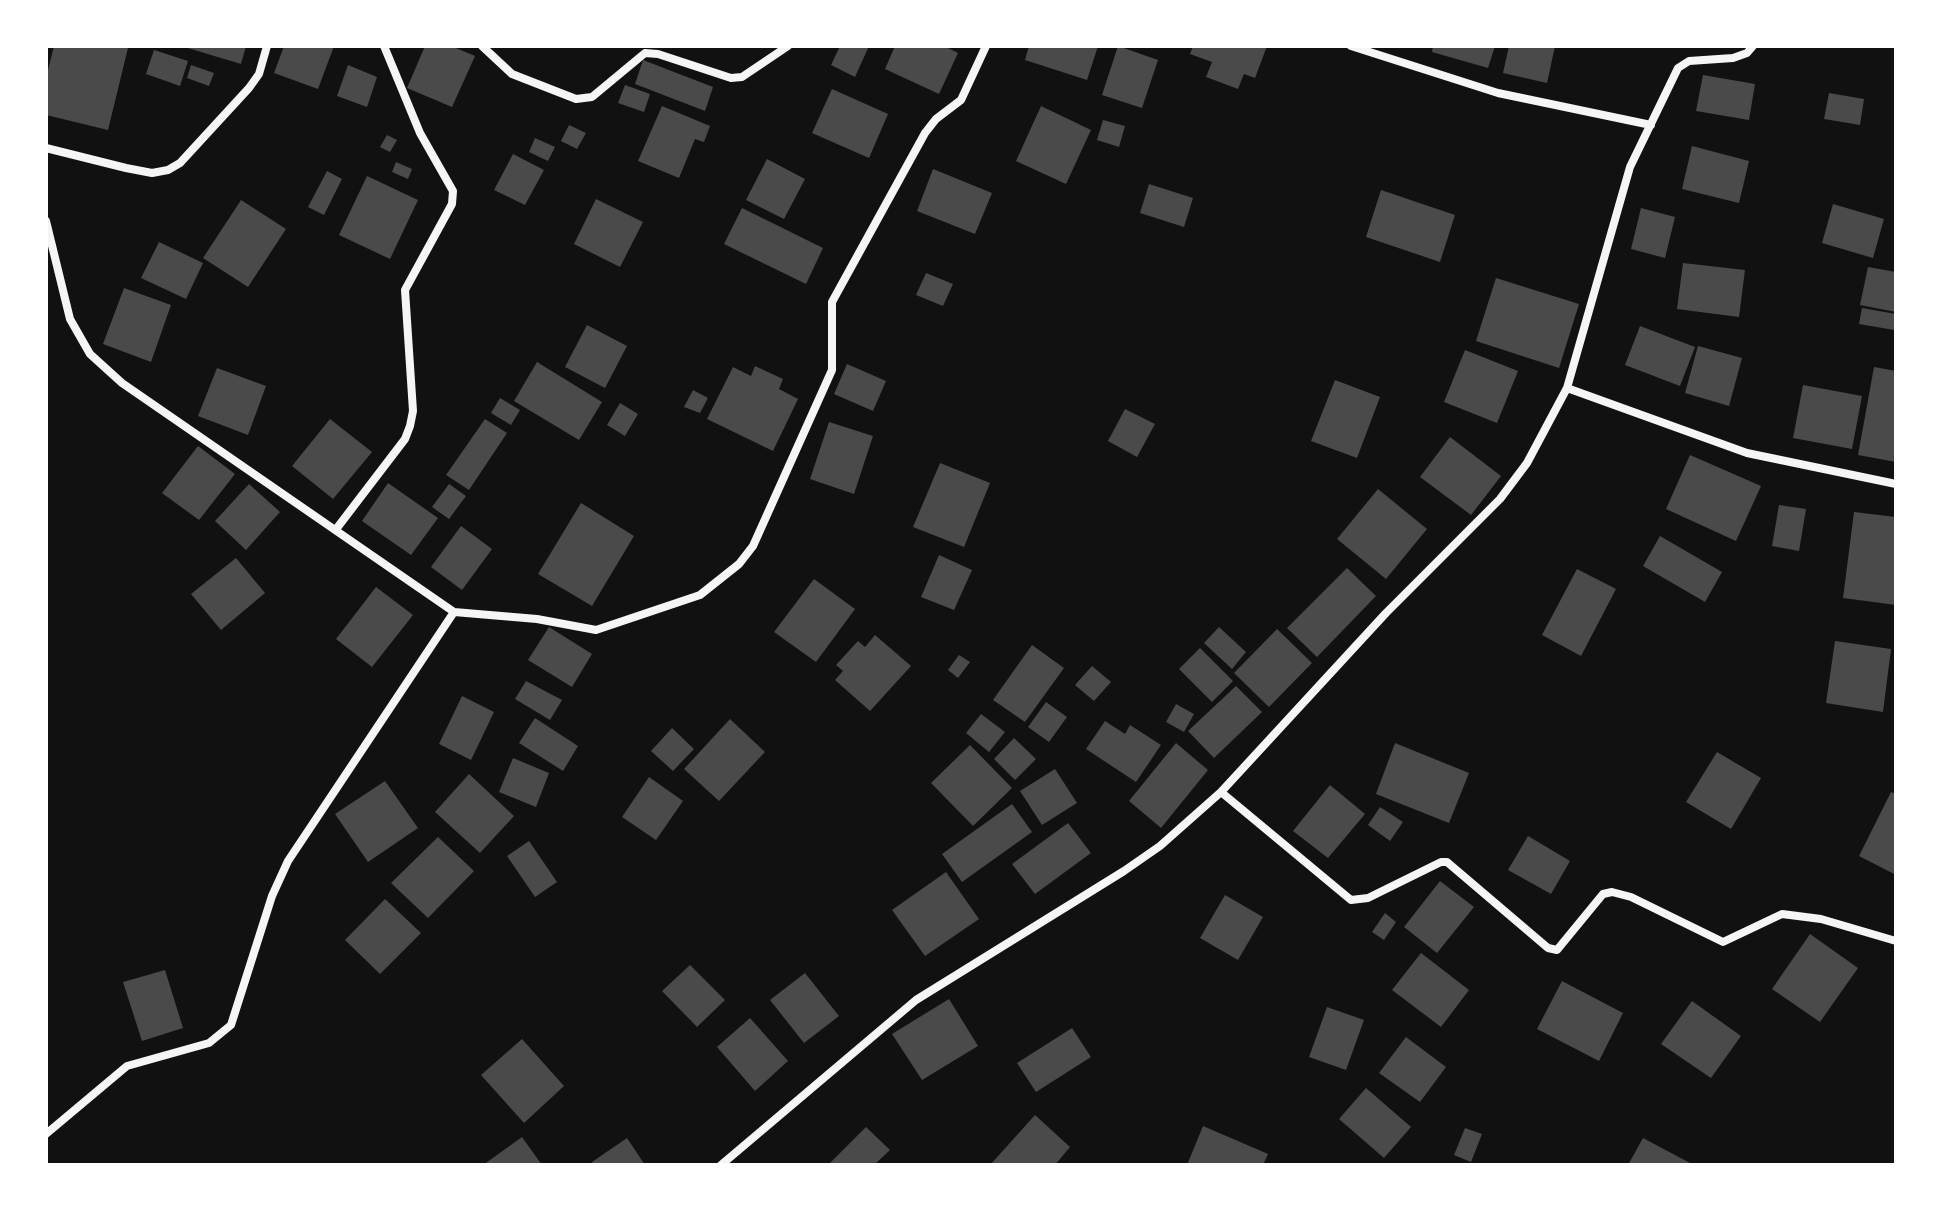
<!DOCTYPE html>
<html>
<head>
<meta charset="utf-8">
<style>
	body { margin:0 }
	#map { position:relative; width:1942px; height:1211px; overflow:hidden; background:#111; font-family:"Roboto Condensed",sans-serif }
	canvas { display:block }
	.frame { position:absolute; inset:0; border:48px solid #fff; pointer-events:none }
</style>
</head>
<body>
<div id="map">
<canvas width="1942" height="1211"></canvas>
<div class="frame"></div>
</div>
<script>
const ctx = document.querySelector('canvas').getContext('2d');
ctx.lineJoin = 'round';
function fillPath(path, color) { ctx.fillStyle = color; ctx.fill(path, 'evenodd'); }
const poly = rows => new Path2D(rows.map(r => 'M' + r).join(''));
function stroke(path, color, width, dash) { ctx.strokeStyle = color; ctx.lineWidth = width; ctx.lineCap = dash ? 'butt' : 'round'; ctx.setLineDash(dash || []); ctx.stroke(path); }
const building = poly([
	[54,46,128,48,108,130,46,115,46,78],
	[181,46,246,46,241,64],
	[284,46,334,46,318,89,274,73],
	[425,46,451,46,475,56,452,107,407,88],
	[840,46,869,46,855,77,831,65],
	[895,46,944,46,958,53,939,94,885,69],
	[1029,46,1098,46,1087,80,1025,60],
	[1118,46,1158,60,1142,108,1102,95],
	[1193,46,1267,46,1255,78,1244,74,1238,89,1206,77,1212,62,1190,54],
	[1433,46,1495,46,1488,68,1432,52],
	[1509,46,1555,46,1547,83,1503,73],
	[154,50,188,61,180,86,146,74],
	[643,60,713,87,705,111,635,84],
	[191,65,214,73,209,86,187,78],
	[348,65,377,77,367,107,337,96],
	[1703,75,1755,84,1749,120,1696,111],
	[625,85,650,94,644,112,618,103],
	[832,89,888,114,869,158,812,133],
	[1829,93,1864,99,1860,125,1824,119],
	[662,106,710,126,704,142,695,139,679,178,638,161],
	[1041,106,1091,130,1066,184,1016,161],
	[1103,120,1125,126,1119,147,1097,140],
	[569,125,586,133,577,149,561,141],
	[387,135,397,140,390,152,380,147],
	[535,138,555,147,548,161,529,152],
	[1692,146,1749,161,1739,203,1682,189],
	[513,154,544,170,525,205,494,190],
	[767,159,805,179,784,219,746,200],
	[396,162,412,169,408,179,392,172],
	[933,169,992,193,975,234,917,211],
	[327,171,342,179,324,215,308,207],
	[367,176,418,200,390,259,339,235],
	[1149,184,1193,198,1184,227,1140,213],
	[1381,190,1455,215,1440,262,1366,237],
	[596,199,643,222,620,267,574,244],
	[241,200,286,229,248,287,203,258],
	[1833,204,1884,219,1873,258,1822,243],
	[742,208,823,248,806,284,724,244],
	[1641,208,1675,217,1665,258,1631,249],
	[159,242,203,263,186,299,141,278],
	[1683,263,1745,270,1739,317,1677,309],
	[1868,267,1896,272,1896,312,1860,305],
	[926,273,953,284,943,306,916,295],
	[1496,278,1579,304,1559,368,1476,341],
	[124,288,171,305,151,362,103,344],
	[1862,308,1896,314,1894,330,1859,324],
	[587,325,627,346,605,388,565,367],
	[1640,326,1695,347,1680,386,1625,365],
	[1698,346,1742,358,1729,406,1685,393],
	[1465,350,1518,371,1497,423,1444,402],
	[537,362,602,402,579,440,514,401],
	[847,364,886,381,873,411,834,394],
	[755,366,783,379,779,389,798,399,773,451,707,419,733,367,751,376],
	[1874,367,1896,371,1896,462,1858,455],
	[217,368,266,386,248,435,198,416],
	[1335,380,1380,397,1357,458,1311,441],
	[1803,385,1862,396,1852,449,1793,438],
	[693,390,708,398,700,413,684,407],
	[500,398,520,410,511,425,491,413],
	[620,403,638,414,625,436,607,425],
	[1125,409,1155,424,1137,457,1108,441],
	[330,419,372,452,333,499,292,466],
	[485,419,507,433,469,490,446,475],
	[829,422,873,436,854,494,810,479],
	[1450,437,1501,476,1471,515,1420,477],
	[198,446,235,474,199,520,162,493],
	[1690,455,1761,486,1736,541,1666,509],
	[940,463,990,483,964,547,913,527],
	[388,483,438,518,411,555,362,521],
	[249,484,280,512,246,550,215,521],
	[449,484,466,496,449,519,432,507],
	[1378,489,1427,529,1386,579,1337,539],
	[581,503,634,536,592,606,538,574],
	[1779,505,1806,509,1799,551,1772,546],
	[1854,512,1896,517,1896,605,1843,598],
	[461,526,492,549,462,590,431,567],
	[1660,536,1722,572,1705,602,1643,566],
	[939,555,972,570,954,610,921,597],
	[236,558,265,593,221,630,191,594],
	[1347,568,1376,596,1317,657,1287,628],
	[1577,569,1616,589,1581,656,1542,635],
	[814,579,855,609,816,662,774,632],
	[376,587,413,615,372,667,336,639],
	[549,627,592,654,572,687,528,660],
	[1219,627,1246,652,1232,669,1204,643],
	[1277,629,1312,663,1269,707,1234,673],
	[875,635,911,666,870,711,835,680,843,671,836,665,858,641,865,647],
	[1835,641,1891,649,1883,712,1826,703],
	[1032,645,1064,668,1025,722,993,700],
	[1200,648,1233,681,1212,702,1179,669],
	[959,655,970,662,958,678,948,670],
	[1092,666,1111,682,1094,701,1075,685],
	[526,681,562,700,550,720,515,699],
	[1236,686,1262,712,1214,758,1188,731],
	[462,696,494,712,471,760,439,744],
	[1046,702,1067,717,1049,742,1028,727],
	[1176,704,1194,714,1184,732,1166,722],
	[981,714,1005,732,989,752,966,733],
	[535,718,578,746,563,771,519,743],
	[730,719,765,752,719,801,684,769],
	[1105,721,1125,734,1130,725,1161,745,1136,782,1086,749],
	[672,728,694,749,673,771,651,751],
	[1014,738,1036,759,1015,780,994,759],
	[1176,743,1208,770,1161,828,1129,801],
	[1395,743,1469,773,1449,823,1376,794],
	[970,745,1012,788,973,826,931,783],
	[1717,752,1761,778,1731,829,1686,802],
	[513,758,549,773,536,807,499,792],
	[1055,769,1077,803,1042,825,1020,791],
	[469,774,514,816,480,853,435,812],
	[649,777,683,801,656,840,622,817],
	[385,781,418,828,368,862,335,814],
	[1330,785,1365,814,1328,858,1293,831],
	[1891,792,1896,794,1896,875,1859,856],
	[1012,804,1032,832,962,882,942,854],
	[1380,807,1403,822,1390,841,1368,825],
	[1068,823,1091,853,1035,894,1012,864],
	[1528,836,1570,861,1551,894,1508,870],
	[438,837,474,871,428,918,391,883],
	[529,841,557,882,535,897,507,856],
	[946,872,979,919,925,956,892,910],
	[1440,881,1474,907,1437,953,1404,927],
	[1225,895,1263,917,1238,960,1200,938],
	[385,899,421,933,380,974,345,940],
	[1385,913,1396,922,1384,940,1372,932],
	[1810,934,1858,968,1820,1022,1772,989],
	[1421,953,1469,990,1441,1027,1392,990],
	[690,965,725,1000,697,1027,662,991],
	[165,970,183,1028,142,1041,123,982],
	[805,973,839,1016,804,1043,770,1000],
	[1562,981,1623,1013,1599,1061,1537,1029],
	[949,999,978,1046,922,1080,892,1034],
	[1692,1001,1741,1036,1711,1078,1661,1044],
	[1327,1007,1364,1020,1346,1070,1309,1057],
	[750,1018,788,1061,755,1091,717,1047],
	[1072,1028,1091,1057,1036,1092,1017,1063],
	[1406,1037,1446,1067,1420,1102,1379,1073],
	[522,1039,564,1086,524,1123,481,1075],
	[1366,1088,1411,1127,1384,1158,1339,1119],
	[1035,1115,1070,1147,1055,1165,990,1165],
	[1203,1126,1268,1154,1263,1165,1187,1165],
	[866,1127,890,1150,874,1165,828,1165],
	[1465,1128,1482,1134,1471,1162,1454,1155],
	[522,1137,542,1165,483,1165],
	[627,1138,645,1165,594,1165,592,1162],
	[1643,1138,1690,1163,1688,1165,1628,1165]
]);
const minor = poly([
	[482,46,512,74,576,99,592,97,645,53,658,54,731,78,742,77,788,46],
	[1351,46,1498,93,1651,125],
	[46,148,126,168,152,173,168,170,180,163,249,88,259,74,267,46],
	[46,221,70,319,90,354,122,383,454,612,288,861,272,896,231,1025,209,1043,127,1066,46,1134],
	[1567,388,1630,167,1678,68,1689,61,1733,58,1747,53,1753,46],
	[337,528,405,439,410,426,413,411,405,290,452,204,453,191,420,133,384,46],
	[454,612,537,619,596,630,700,595,739,564,753,546,832,370,832,302,925,133,936,119,961,100,986,46],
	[1221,792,1351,900,1368,898,1441,862,1447,862,1548,948,1557,950,1603,894,1612,892,1631,897,1723,942,1782,914,1821,919,1896,941],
	[721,1165,916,1000,1124,871,1160,846,1221,792,1386,613,1500,499,1527,463,1567,388,1747,453,1896,484]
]);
fillPath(building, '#4a4a4a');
stroke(minor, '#f5f5f5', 8);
</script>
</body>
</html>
